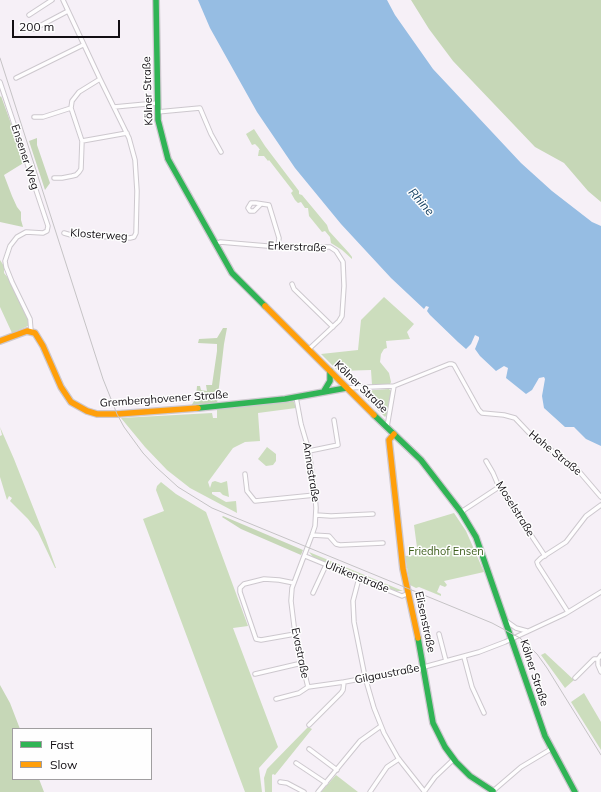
<!DOCTYPE html>
<html>
<head>
<meta charset="utf-8">
<style>
	body { margin:0 }
	#map { position:relative; width:601px; height:792px; overflow:hidden; background:#f6f0f7; font-family:Mulish,sans-serif }
	canvas { display:block }
	.legend { position:absolute; left:12px; top:728px; width:140px; height:52px; box-sizing:border-box; background:#fefefe; border:1px solid #a09ea0; margin:0; padding:5px 7px; list-style:none; font-size:12px; color:#120e13 }
	.legend li { display:flex; align-items:center; gap:8px; height:20px }
	.legend b { width:20px; border:1px solid #a09ea0 }
	.scale { position:absolute; left:12px; top:20px; width:108px; height:18px; box-sizing:border-box; border:2px solid #120e13; border-top:0; padding-left:5px; font-size:12px; line-height:14px; white-space:nowrap; color:#120e13; -webkit-text-stroke:3px #fefefe; paint-order:stroke }
</style>
</head>
<body>
<div id="map">
<canvas width="601" height="792"></canvas>
<ul class="legend">
<li><b style="height:5px;background:#30b455"></b>Fast</li>
<li><b style="height:5px;background:#ff9f0a"></b>Slow</li>
</ul>
<div class="scale">200 m</div>
</div>
<script>
const ctx = document.querySelector('canvas').getContext('2d');
ctx.lineJoin = 'round';
function fillPath(path, color) { ctx.fillStyle = color; ctx.fill(path, 'evenodd'); }
const poly = rows => new Path2D(rows.map(r => 'M' + r).join(''));
function stroke(path, color, width, dash) { ctx.strokeStyle = color; ctx.lineWidth = width; ctx.lineCap = dash ? 'butt' : 'round'; ctx.setLineDash(dash || []); ctx.stroke(path); }
function write(font, color, halo, rows, align = 'center') {
  ctx.font = font + ' Mulish,sans-serif'; ctx.lineWidth = 3; ctx.setLineDash([]); ctx.textBaseline = 'middle'; ctx.strokeStyle = halo; ctx.fillStyle = color; for (const [text, x, y, turn = 0] of rows) {
    ctx.save(); ctx.translate(x, y); ctx.rotate((+turn || 0) * Math.PI / 180); ctx.textAlign = isNaN(turn) ? turn : align; if (halo) ctx.strokeText(text, 0, 0); ctx.fillText(text, 0, 0); ctx.restore();
  }
}
const green = poly([
	[254,129,265,146,299,191,299,194,302,195,327,225,329,231,349,253,352,257,352,259,342,250,331,243,330,237,325,231,322,232,309,216,308,208,305,208,301,202,298,203,295,200,291,193,293,191,269,160,268,161,264,156,258,156,259,150,260,150,258,147,255,144,252,145,246,134],
	[0,260,4,266,4,273,9,279,28,318,28,326,12,333,0,307],
	[384,297,414,324,407,332,410,339,386,341,387,348,384,349,381,354,380,362,389,373,391,382,390,384,372,385,371,370,338,371,321,354,358,350,361,320],
	[389,389,391,391,387,415,385,417,360,392,361,391],
	[291,401,294,402,296,408,258,413,260,441,245,442,233,448,208,482,210,488,212,482,215,481,221,483,227,481,229,497,223,495,220,492,212,492,212,494,226,502,236,501,237,513,190,488,167,470,145,447,121,418,212,413,213,418,217,418,217,409],
	[0,427,14,459,46,540,56,568,55,568,38,532,28,519,10,501,12,498,9,496,7,500,0,477,0,436,2,435],
	[267,447,276,454,276,461,273,465,266,466,258,459],
	[161,482,176,494,206,512,248,626,233,628,278,747,259,768,262,792,245,792,143,519,164,511,156,490,157,486],
	[454,513,466,531,484,572,444,581,447,585,445,587,440,585,437,592,441,594,441,596,419,587,416,588,410,585,405,556,418,555,414,525],
	[309,552,403,591,396,591,313,557],
	[545,653,574,680,565,688,541,655],
	[584,693,601,722,601,750,571,702],
	[308,727,312,729,275,775,273,774,272,775,272,792,265,792,264,778,267,769],
	[336,775,358,792,321,792]
]);
const forest = poly([
	[411,0,601,0,601,202,588,191,564,163,535,147,453,61,429,29],
	[1,96,25,162,4,175,12,196,17,207,21,212,21,220,23,227,0,222,0,97],
	[37,138,37,145,50,183,45,190,29,141],
	[223,328,227,328,224,344,217,404,191,406,196,398,197,386,200,386,201,390,207,391,206,385,212,385,217,351,217,344,198,343,199,339,217,338],
	[223,516,303,550,301,555,241,529,222,517],
	[0,685,10,703,20,729,13,729,13,779,39,779,44,792,0,792]
]);
const water = poly([
	[198,0,387,0,395,15,433,69,521,163,552,191,592,222,601,226,601,446,586,439,574,427,565,427,544,408,542,396,545,379,544,377,539,378,532,390,526,394,506,378,508,368,504,366,496,371,480,356,475,349,479,339,479,337,475,335,471,344,466,349,458,342,430,315,427,311,429,307,426,306,424,309,391,278,341,224,295,168,257,112,210,28]
]);
const street = poly([
	[63,0,100,79,129,138,135,160,137,191,136,233,134,237,130,238,71,235,64,233],
	[29,15,52,0],
	[34,29,68,11],
	[16,78,83,45],
	[0,82,48,226,47,231,43,233,26,232,17,237,10,246,5,261,6,267,12,282,30,319,31,331],
	[114,107,157,103],
	[157,112,200,108,211,134,221,152],
	[34,117,43,117,71,108],
	[82,141,71,108,72,101,79,92,100,79],
	[54,178,62,178,72,176,76,175,79,172,81,169,82,141,127,133],
	[261,204,254,211,250,211,248,208,251,203,256,203,269,205,279,238,278,247],
	[215,244,220,242,291,248,323,247,330,247,336,251,343,262,344,286,342,316,339,321,309,349],
	[292,284,294,289,333,327],
	[346,388,394,386,449,364,452,364,454,365,479,410,482,413,504,415,515,418,533,437,577,469,601,497],
	[296,397,301,424,309,451,315,495,316,508,315,526,312,535,292,588,291,601,295,634,308,687,344,682],
	[387,427,394,386],
	[309,451,338,445,334,420],
	[486,461,493,473,499,487,545,556],
	[245,474,247,491,255,501,315,495],
	[461,512,499,487],
	[316,515,331,516,373,514],
	[312,535,329,536,336,544,340,545,383,543],
	[305,556,402,596,409,593],
	[359,578,353,601,354,622,365,677,374,708,384,733,398,758,424,791],
	[294,583,279,580,264,579,244,584,240,588,240,592,256,639,261,640,295,634],
	[313,593,326,565],
	[568,612,538,565,537,562,541,558,566,542,586,516,601,505],
	[506,621,516,628,527,631],
	[439,634,446,661],
	[601,655,598,659,598,665,601,672],
	[464,657,472,687,484,713],
	[255,674,302,663],
	[575,678,594,659,598,659],
	[276,699,299,693,308,687],
	[309,725,341,693,343,690,344,682,424,667,479,652,505,642,565,614,601,592],
	[309,749,337,770],
	[296,763,326,783],
	[280,782,287,783,304,792],
	[493,791,521,767,551,749],
	[318,792,360,741,381,726],
	[370,792,387,767,399,759],
	[424,792,435,777,454,759]
]);
const fast = poly([
	[156,0,158,120,168,159,232,273,265,306],
	[324,391,330,381,330,371],
	[198,408,285,399,346,388],
	[374,415,421,460,461,512,476,537,545,736,575,792],
	[418,638,433,723,445,747,456,762,470,776,493,791]
]);
const slow = poly([
	[265,306,374,415],
	[0,341,27,331,35,333,43,346,61,387,71,402,87,411,97,414,117,414,198,408],
	[394,434,389,440,403,569,418,638]
]);
const tram = poly([
	[0,58,103,379,117,414,124,427,143,453,156,467,178,487,212,508,492,623,520,638,537,654,547,668,601,755]
]);
const streetNames = [
	["Kölner Straße",148,91,-92],
	["Ensener Weg",25,157,72],
	["Klosterweg",99,235,4],
	["Erkerstraße",297,247,2],
	["Kölner Straße",361,387,44],
	["Gremberghovener Straße",164,399,-4],
	["Hohe Straße",555,453,39],
	["Annastraße",311,472,81],
	["Moselstraße",515,509,58],
	["Ulrikenstraße",357,577,22],
	["Elisenstraße",425,622,78],
	["Evastraße",300,653,78],
	["Kölner Straße",534,673,72],
	["Gilgaustraße",387,674,-11]
];
const parkNames = [
	["Friedhof Ensen",446,552]
];
const waterNames = [
	["Rhine",421,202,49]
];
fillPath(green, '#ccddbd');
fillPath(forest, '#c6d7b7');
fillPath(water, '#96bde3');
stroke(street, '#cdc8ce', 5.5);
stroke(fast, '#cdc8ce', 8);
stroke(slow, '#cdc8ce', 8);
stroke(street, '#fefdfe', 3.5);
stroke(fast, '#30b455', 5.5);
stroke(slow, '#ff9f0a', 5.5);
stroke(tram, '#c5c3c5', 1);
write('11px', '#120e13', '#fefefe', streetNames);
write('11px', '#3d5e1c', '#fefefe', parkNames);
write('italic 12px', '#144062', '#fefefe', waterNames);
</script>
</body>
</html>
